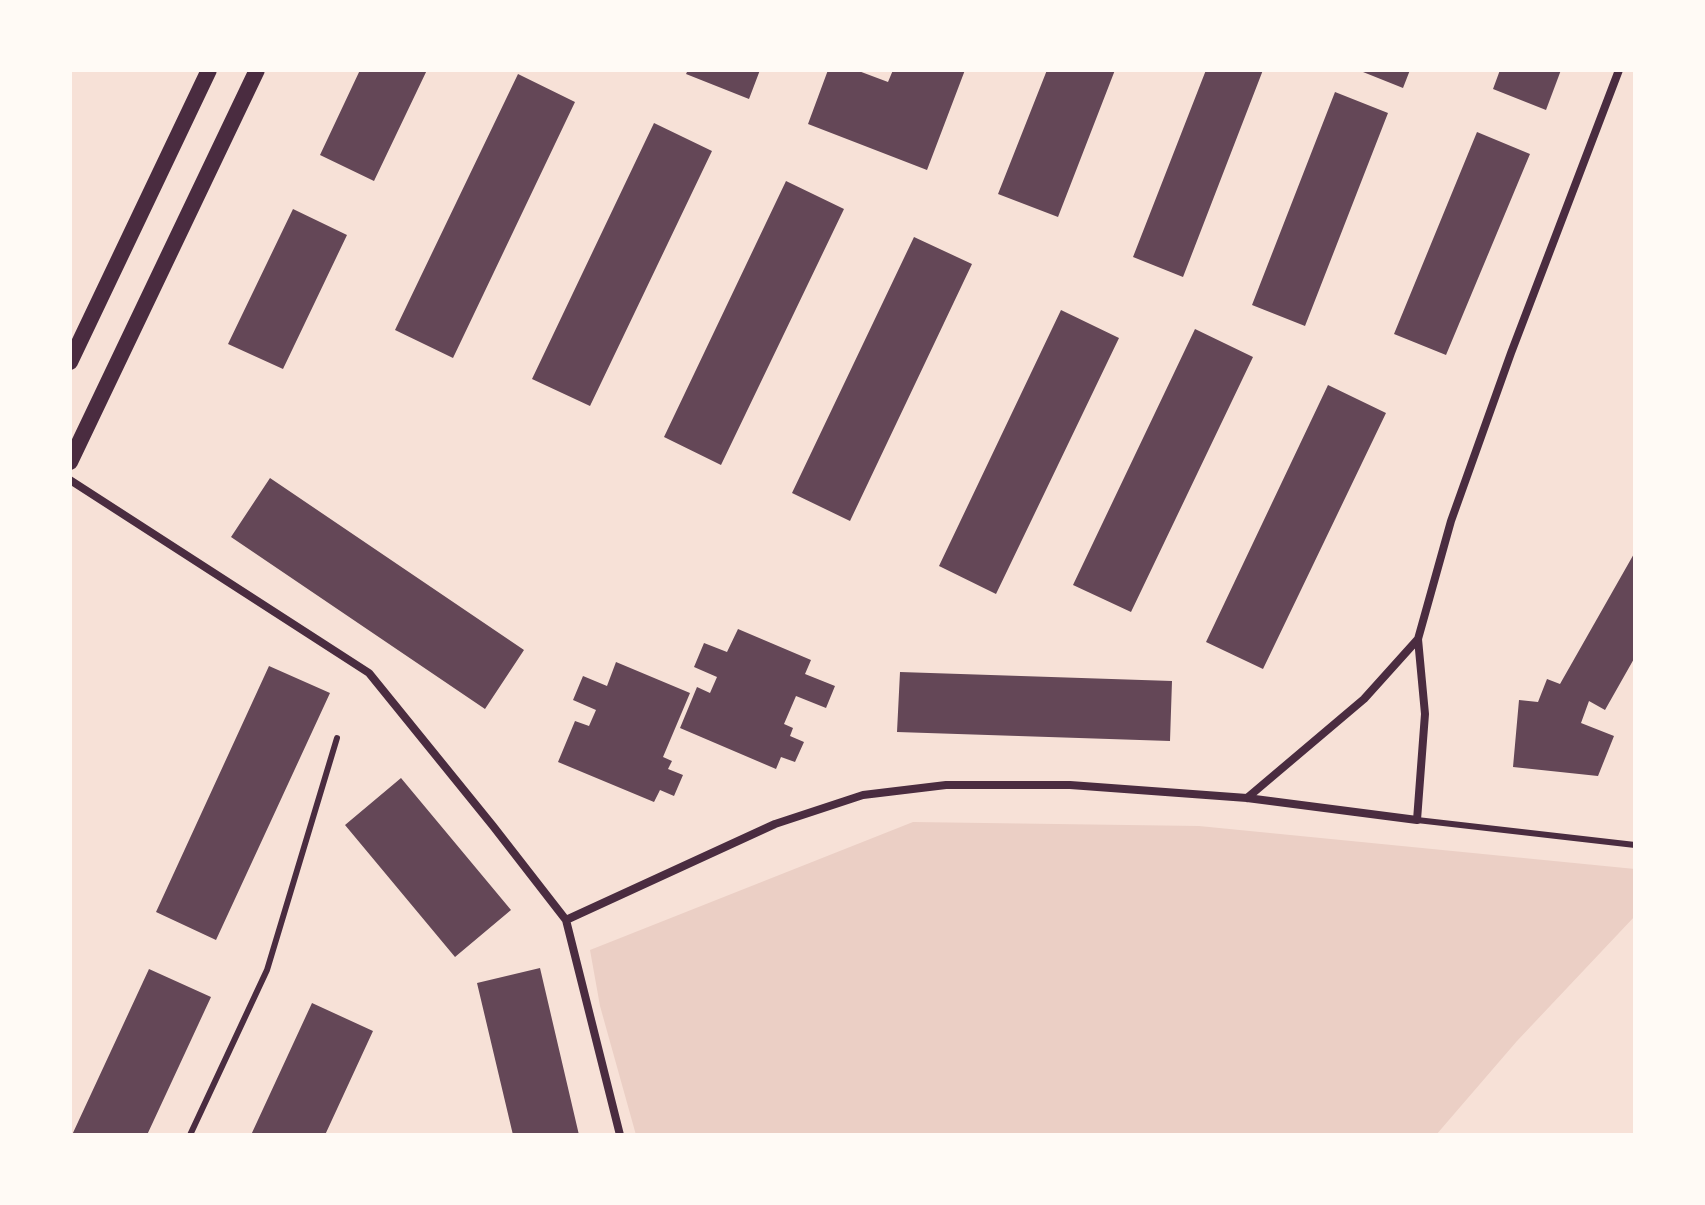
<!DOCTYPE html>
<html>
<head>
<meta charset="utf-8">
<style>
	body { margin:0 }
	#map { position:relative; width:1705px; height:1205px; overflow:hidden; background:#f7e1d7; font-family:Georgia,serif }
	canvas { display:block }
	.frame { position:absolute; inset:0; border:72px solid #fffaf5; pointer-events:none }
</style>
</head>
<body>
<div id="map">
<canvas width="1705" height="1205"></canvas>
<div class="frame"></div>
</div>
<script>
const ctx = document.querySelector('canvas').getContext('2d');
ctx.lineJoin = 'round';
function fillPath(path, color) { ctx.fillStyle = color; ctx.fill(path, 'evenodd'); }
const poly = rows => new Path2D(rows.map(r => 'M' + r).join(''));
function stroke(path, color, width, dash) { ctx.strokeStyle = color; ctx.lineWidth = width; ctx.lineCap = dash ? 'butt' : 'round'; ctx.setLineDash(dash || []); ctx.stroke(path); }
const green = poly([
	[913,822,1199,826,1635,869,1635,916,1517,1041,1436,1135,636,1135,600,1006,590,950]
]);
const building = poly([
	[360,70,427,70,374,181,320,155],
	[688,70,760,70,749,99,686,74],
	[828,70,856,70,888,82,893,70,965,70,927,170,808,124],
	[1047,70,1115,70,1058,217,998,194],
	[1206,70,1263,70,1183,277,1133,257],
	[1358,70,1410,70,1403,88],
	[1500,70,1561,70,1546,110,1493,89],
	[518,74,575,102,453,358,395,330],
	[1335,92,1388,113,1305,326,1252,305],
	[654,123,712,151,590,406,532,379],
	[1477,132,1530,154,1446,355,1394,334],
	[786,181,844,209,721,465,664,437],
	[293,209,347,235,283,369,228,344],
	[914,237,972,264,850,521,792,493],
	[1061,310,1119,338,996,594,939,566],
	[1195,329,1253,357,1131,612,1073,585],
	[1328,385,1386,413,1263,669,1206,642],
	[270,478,524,650,485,709,231,537],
	[1635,552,1635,657,1605,710,1589,701,1581,723,1614,736,1598,776,1513,767,1519,700,1538,702,1547,679,1560,684],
	[738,629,811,660,805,674,835,686,826,708,796,696,784,724,793,728,790,736,804,742,795,762,781,757,776,769,680,728,697,687,710,693,717,677,694,667,704,643,727,652],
	[616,662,690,693,663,757,672,761,668,769,683,775,674,796,660,790,654,802,558,762,575,721,589,726,596,710,573,700,583,676,607,686],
	[269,666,330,693,216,940,156,912],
	[900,672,1172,681,1170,741,897,732],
	[401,778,511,910,455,957,345,825],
	[540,968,579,1135,513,1135,477,983],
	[149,969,211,997,147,1135,72,1135],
	[312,1003,373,1031,325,1135,251,1135]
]);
const service = poly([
	[1417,820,1635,845],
	[190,1135,267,970,337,738]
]);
const minor = poly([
	[70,480,369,673,493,826,566,920,620,1135],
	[1247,798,1364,699,1418,639],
	[566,920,775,824,863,795,946,785,1070,785,1247,798,1417,820,1425,714,1418,639,1451,521,1511,353,1619,70]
]);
const secondary = poly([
	[70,362,209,70],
	[70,462,257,70]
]);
fillPath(green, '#ebcfc5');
fillPath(building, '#644757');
stroke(service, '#4a2c40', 6);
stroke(minor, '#4a2c40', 8);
stroke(secondary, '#4a2c40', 16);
</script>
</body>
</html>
